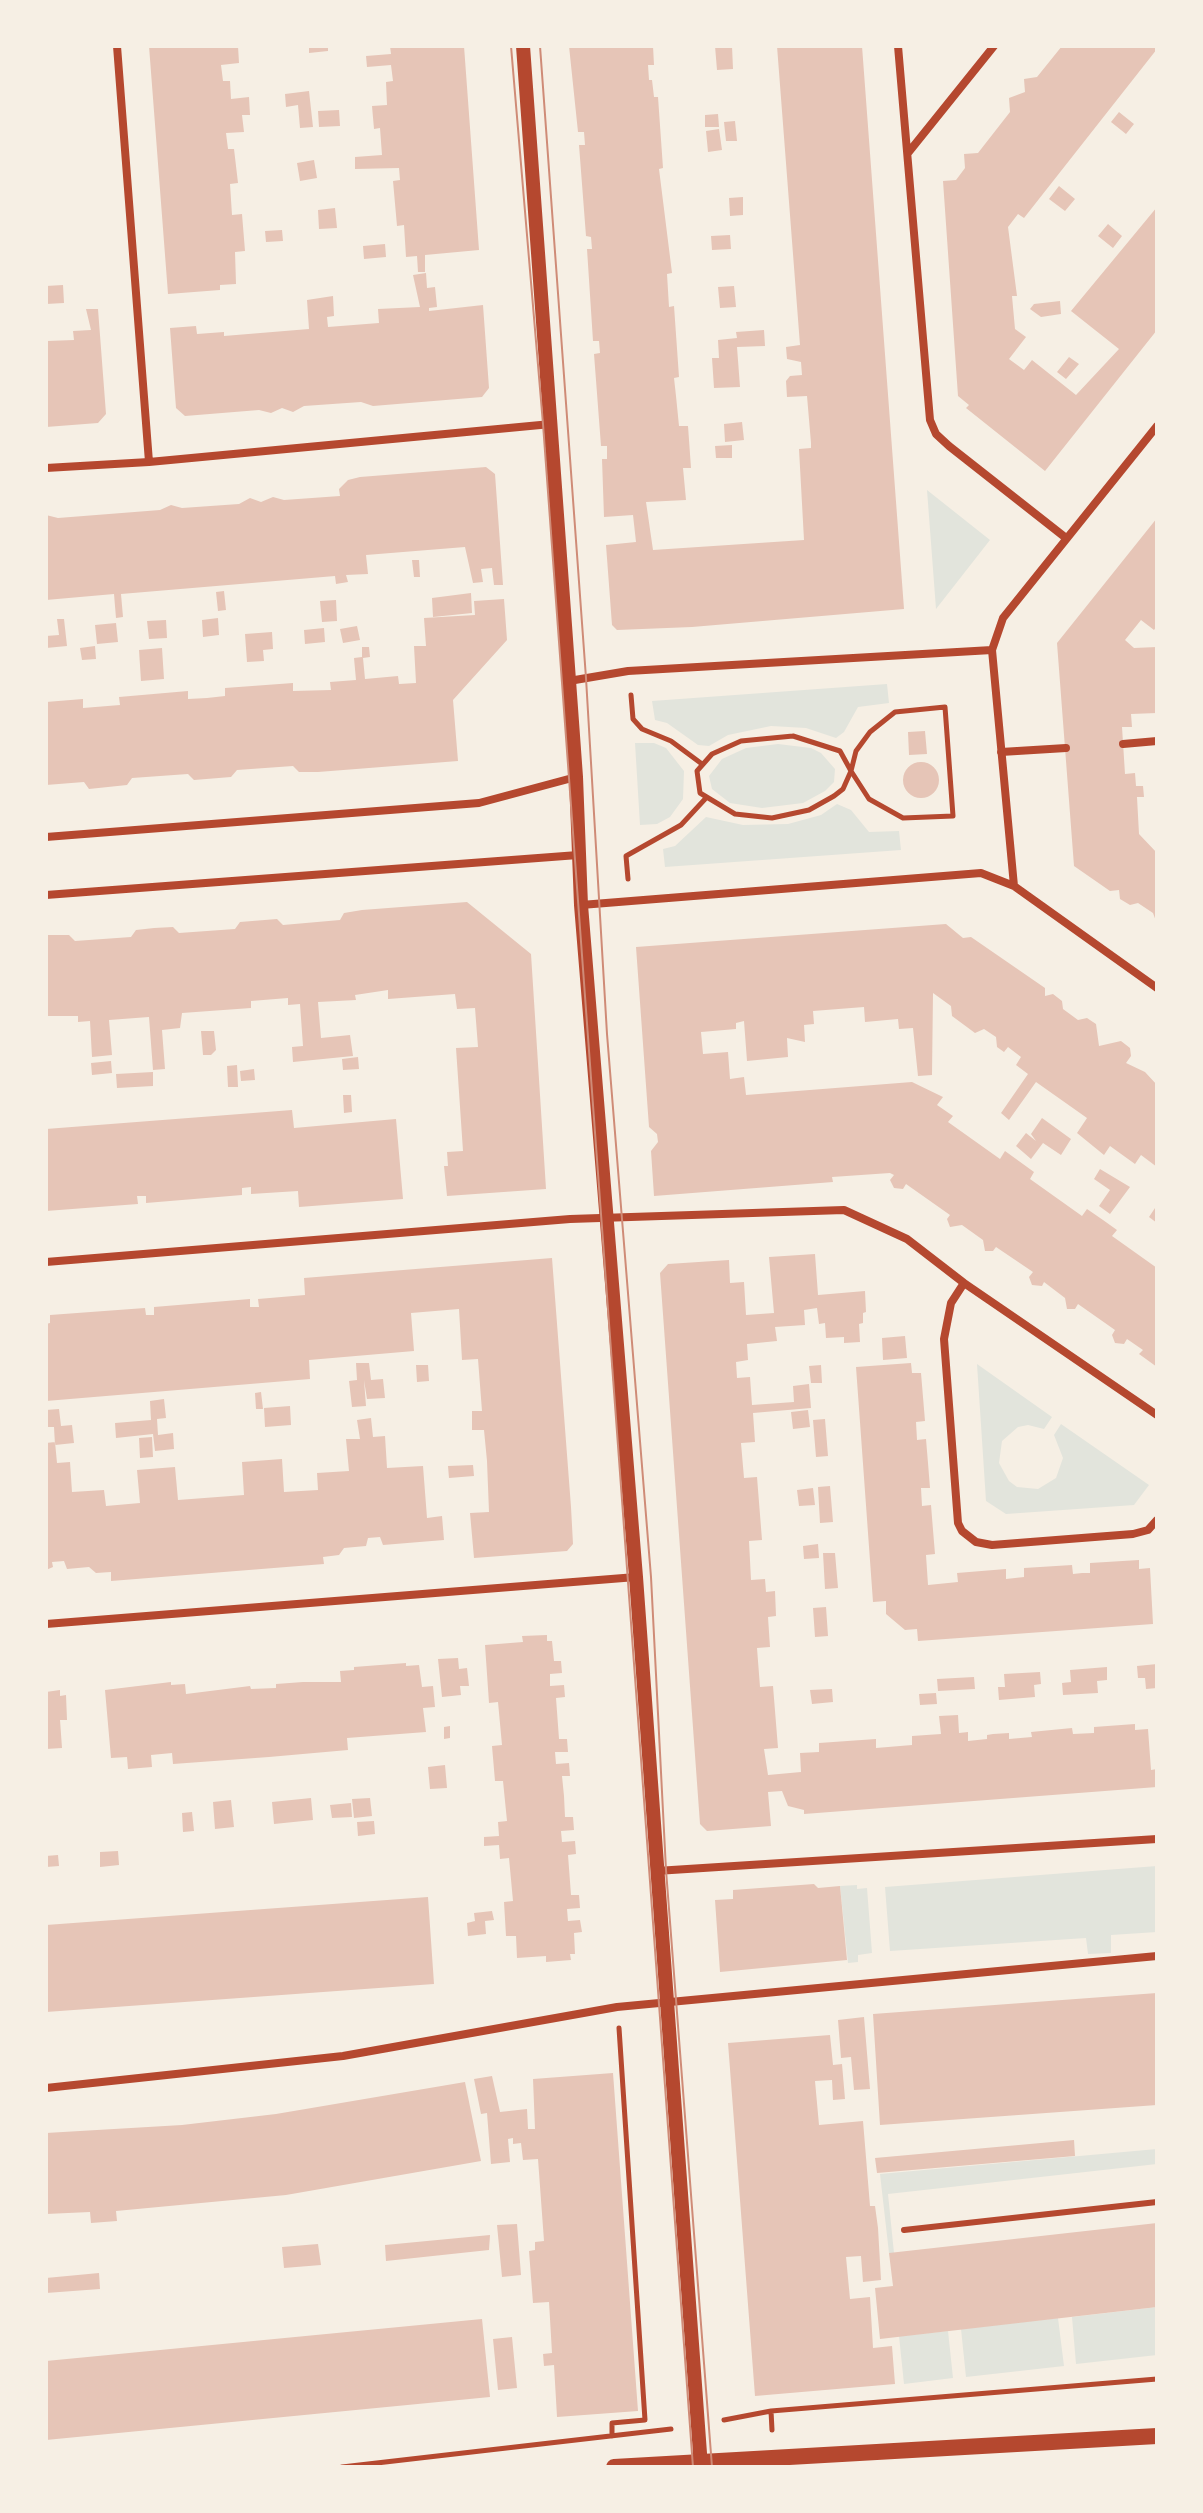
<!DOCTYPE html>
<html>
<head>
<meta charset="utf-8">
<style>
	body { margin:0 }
	#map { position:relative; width:1203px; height:2513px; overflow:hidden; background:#f6efe4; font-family:"Sofia Sans Condensed",sans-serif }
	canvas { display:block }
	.frame { position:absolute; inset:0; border:48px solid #f6efe4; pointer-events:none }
</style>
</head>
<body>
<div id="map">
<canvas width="1203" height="2513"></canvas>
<div class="frame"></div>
</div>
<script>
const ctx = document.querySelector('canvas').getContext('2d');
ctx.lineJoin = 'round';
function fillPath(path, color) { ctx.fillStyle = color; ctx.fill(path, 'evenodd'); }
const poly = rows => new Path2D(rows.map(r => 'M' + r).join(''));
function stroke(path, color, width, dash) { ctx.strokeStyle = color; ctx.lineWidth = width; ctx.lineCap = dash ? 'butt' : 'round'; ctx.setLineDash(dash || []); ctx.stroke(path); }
const green = poly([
	[927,490,990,540,936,609],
	[887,684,889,703,858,707,844,732,836,738,806,728,771,726,728,735,709,746,698,745,667,723,655,720,652,701],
	[635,743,654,743,666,748,684,771,683,799,670,817,657,824,640,825],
	[778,744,811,748,821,753,835,769,834,782,825,791,803,803,762,808,730,803,712,789,709,776,722,759,746,748],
	[837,804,851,810,869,832,899,831,901,850,665,867,663,849,675,846,706,817,743,825,788,824,821,815],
	[977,1364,1052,1417,1044,1429,1028,1425,1018,1427,1002,1441,999,1463,1009,1481,1017,1487,1038,1489,1056,1478,1063,1458,1054,1435,1061,1424,1149,1485,1134,1505,1006,1514,986,1501],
	[1157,1866,1157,1932,1111,1935,1111,1953,1088,1954,1086,1938,890,1951,885,1887],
	[857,1885,857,1889,867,1888,872,1953,858,1955,858,1962,848,1963,840,1886],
	[1157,2149,1157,2164,888,2194,894,2253,889,2253,880,2174],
	[1157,2307,1157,2355,1076,2364,1072,2317],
	[1058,2318,1064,2366,966,2377,961,2329],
	[948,2331,953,2378,904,2384,899,2336]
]);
const building = poly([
	[149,46,238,46,239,63,221,65,223,81,230,81,231,99,249,97,250,115,242,115,244,132,226,133,228,149,234,149,238,183,230,184,232,215,242,214,245,251,235,252,236,284,220,285,220,290,168,294],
	[309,46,328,46,328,51,309,53],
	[390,46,464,46,479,250,425,255,425,272,418,272,417,256,406,257,404,225,397,226,393,181,400,180,399,168,355,169,355,157,382,155,380,128,374,129,372,106,387,105,386,82,393,81,391,65,367,67,366,56,391,54],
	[569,46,653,46,654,65,648,65,649,80,652,80,654,97,658,97,663,168,659,169,672,273,667,274,669,307,674,306,679,377,674,378,676,396,679,426,688,426,691,468,683,468,686,500,646,502,653,550,804,540,799,449,811,448,811,443,807,396,787,397,786,381,790,376,802,375,801,362,787,359,786,347,800,345,777,46,862,46,904,609,692,627,617,630,612,625,606,545,636,542,633,515,604,517,602,459,607,459,607,446,601,446,594,354,600,353,599,341,593,341,587,249,592,249,591,237,586,236,579,145,585,145,584,132,578,132],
	[715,46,732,46,733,69,717,70],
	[1062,46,1157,46,1157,49,1024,218,1018,214,1008,227,1017,296,1012,296,1015,329,1026,337,1009,359,1024,370,1032,360,1076,395,1119,349,1071,311,1157,207,1157,330,1045,471,966,408,969,405,958,396,943,181,956,180,965,168,964,154,978,153,1010,112,1009,98,1025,92,1024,79,1037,77],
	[309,91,313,127,300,128,298,105,286,107,285,94],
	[339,110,340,126,319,127,318,111],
	[1119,112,1134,124,1126,134,1111,122],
	[718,114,719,127,705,127,705,115],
	[735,121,737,141,726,141,724,122],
	[719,129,722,150,708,152,706,131],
	[314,160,317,178,300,181,297,163],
	[1059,186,1075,199,1065,211,1049,199],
	[743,197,743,215,730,216,729,198],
	[335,208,337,228,319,229,318,210],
	[1108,224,1122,236,1113,248,1098,236],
	[282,230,283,241,266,242,265,231],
	[730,235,731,249,712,250,711,236],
	[385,244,386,257,364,259,363,246],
	[426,273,427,288,435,287,437,307,429,308,429,311,483,305,489,388,482,397,373,406,361,402,304,406,293,412,282,408,271,413,259,410,185,416,176,408,170,328,196,326,197,334,224,332,224,336,309,329,307,300,333,296,334,316,327,317,328,327,379,323,378,309,420,307,413,275],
	[63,285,64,303,46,304,46,286],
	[734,286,736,307,720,308,718,287],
	[1060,301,1061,314,1041,317,1030,309,1034,304],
	[86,309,98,309,106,414,98,423,46,427,47,341,74,340,73,331,91,330],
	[764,330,765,346,737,347,740,387,714,388,712,358,719,358,718,340,737,338,736,332],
	[1069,357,1079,364,1066,379,1057,372],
	[742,422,744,440,725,442,724,424],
	[732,445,732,458,716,458,715,446],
	[486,467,495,474,503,585,494,585,492,568,481,569,483,582,473,583,465,547,366,555,368,574,346,575,348,582,336,584,335,576,121,594,123,617,116,618,114,594,46,600,46,515,58,518,160,510,171,505,182,508,239,504,250,498,261,502,273,497,284,500,340,496,339,489,348,480,360,477],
	[1157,518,1157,626,1154,630,1141,620,1125,640,1134,648,1157,647,1157,713,1131,714,1132,727,1122,727,1125,774,1135,773,1136,786,1143,786,1144,797,1137,797,1139,834,1157,853,1157,924,1153,913,1138,903,1130,905,1120,899,1119,890,1110,891,1074,866,1057,643],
	[412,560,419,560,420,577,414,577],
	[224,591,226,610,218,611,216,592],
	[471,593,472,613,433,617,432,598],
	[504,599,507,640,453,700,458,761,318,772,299,772,293,766,237,770,231,777,194,780,188,774,132,778,127,785,89,789,84,782,46,785,46,702,83,699,83,708,120,705,119,697,188,691,188,699,207,698,225,696,225,688,293,683,293,691,331,690,330,682,356,680,354,658,362,657,362,647,369,647,370,657,363,658,365,679,398,676,399,684,416,683,414,646,426,646,424,618,475,615,474,601],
	[336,600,337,621,322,622,320,601],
	[218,618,219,635,203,637,202,620],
	[57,619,64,619,67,646,46,648,46,636,59,635],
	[166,620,167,638,149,639,147,621],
	[116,623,118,642,97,644,95,625],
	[357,626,360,640,343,643,340,629],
	[324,628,325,642,305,644,304,630],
	[272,632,273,649,263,650,264,661,247,662,245,634],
	[95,646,96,659,82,660,80,648],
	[162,648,164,679,141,681,139,650],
	[925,731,927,754,909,755,908,732],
	'903 780a18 18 0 1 1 36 0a18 18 0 1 1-36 0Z',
	[467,902,531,954,546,1189,447,1196,444,1166,448,1166,447,1152,463,1151,456,1048,478,1047,475,1008,457,1009,455,994,388,999,388,990,355,995,356,1000,318,1002,321,1038,350,1035,353,1056,293,1062,292,1047,303,1046,300,1004,288,1005,288,998,251,1001,251,1008,182,1013,180,1028,162,1030,165,1069,153,1070,149,1017,109,1020,112,1055,92,1057,90,1021,78,1022,78,1016,46,1016,46,935,69,935,75,941,131,937,136,930,154,928,173,927,179,933,235,929,240,922,277,919,283,925,340,920,344,913,362,910],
	[946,924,963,938,971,937,1045,988,1045,996,1053,994,1062,1001,1063,1009,1078,1020,1087,1018,1096,1024,1099,1046,1121,1041,1130,1048,1131,1056,1126,1063,1145,1072,1157,1085,1157,1167,1141,1155,1135,1164,1110,1146,1104,1155,1077,1133,1087,1118,1036,1082,1009,1120,1001,1113,1028,1074,1016,1065,1021,1057,1008,1047,1004,1052,997,1047,996,1037,984,1029,975,1033,952,1016,951,1006,933,993,932,1075,918,1076,913,1028,899,1029,898,1019,865,1022,864,1007,813,1011,814,1024,804,1025,805,1042,787,1038,788,1057,747,1061,744,1021,736,1023,736,1029,701,1032,703,1054,728,1052,730,1079,744,1077,746,1095,912,1082,943,1097,937,1105,953,1116,948,1122,1000,1159,1005,1151,1034,1172,1030,1179,1082,1216,1087,1209,1103,1220,1117,1230,1112,1236,1157,1268,1157,1367,1139,1354,1143,1350,1127,1339,1124,1344,1115,1343,1112,1335,1115,1330,1078,1304,1075,1309,1067,1309,1065,1298,1044,1282,1042,1286,1032,1285,1029,1277,1033,1272,996,1247,993,1251,985,1251,983,1240,962,1225,950,1227,947,1219,950,1215,906,1184,903,1189,894,1188,890,1180,894,1175,890,1173,832,1177,833,1182,654,1196,651,1151,658,1142,657,1134,649,1127,636,947],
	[201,1031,214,1031,216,1050,211,1055,203,1055],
	[358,1057,359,1069,343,1070,342,1059],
	[111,1061,112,1073,92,1075,91,1063],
	[237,1065,238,1087,228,1087,227,1066],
	[254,1069,255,1080,241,1081,240,1071],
	[153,1072,153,1086,117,1088,116,1074],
	[343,1095,351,1095,352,1112,344,1113],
	[292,1110,294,1128,396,1119,403,1199,299,1207,298,1191,251,1194,251,1187,242,1188,242,1195,146,1203,146,1196,137,1196,138,1204,46,1211,46,1129],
	[1042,1118,1071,1139,1061,1155,1043,1143,1031,1159,1016,1146,1026,1133,1036,1141,1031,1134],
	[1100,1169,1130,1187,1110,1214,1099,1206,1110,1190,1094,1179],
	[1157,1205,1157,1223,1149,1217],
	[815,1254,818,1295,865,1291,866,1312,863,1313,863,1323,859,1324,860,1342,844,1343,844,1337,826,1338,825,1323,819,1324,817,1308,804,1310,805,1325,775,1327,777,1341,747,1344,748,1360,736,1362,737,1378,750,1377,752,1405,794,1402,793,1386,809,1384,811,1408,753,1413,755,1442,741,1443,744,1478,757,1477,762,1540,749,1541,751,1580,765,1579,766,1592,775,1591,776,1616,768,1617,770,1647,757,1648,760,1687,773,1686,778,1748,764,1749,768,1775,801,1772,800,1753,819,1752,819,1743,876,1739,876,1748,912,1745,912,1736,941,1734,939,1716,958,1715,959,1733,968,1732,968,1741,987,1739,987,1735,993,1734,1009,1733,1009,1739,1032,1737,1031,1732,1072,1728,1073,1734,1094,1733,1094,1727,1135,1724,1135,1730,1148,1729,1151,1770,1157,1769,1157,1787,804,1814,804,1810,788,1806,782,1791,768,1792,771,1826,707,1831,700,1824,660,1273,668,1264,729,1260,730,1283,744,1282,746,1315,774,1313,769,1257],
	[552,1258,571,1507,573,1544,567,1551,474,1558,470,1513,489,1512,487,1461,484,1430,472,1430,472,1411,482,1411,478,1359,462,1360,459,1309,411,1313,414,1351,309,1360,310,1379,46,1401,46,1324,50,1323,50,1315,145,1308,146,1315,154,1315,154,1307,250,1299,250,1307,259,1307,258,1299,305,1295,304,1278],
	[905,1336,907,1358,883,1360,882,1338],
	[356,1363,369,1363,371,1380,383,1379,385,1398,367,1399,364,1380,366,1406,352,1407,349,1381,357,1380],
	[911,1363,912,1373,921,1373,925,1421,916,1422,917,1440,926,1439,928,1463,930,1488,921,1488,922,1506,931,1505,933,1530,935,1554,926,1555,928,1585,958,1582,957,1573,1006,1569,1006,1579,1024,1577,1024,1568,1072,1565,1073,1574,1082,1573,1090,1573,1090,1563,1139,1560,1139,1569,1150,1568,1153,1624,918,1641,917,1629,905,1630,886,1614,886,1601,873,1602,856,1367],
	[416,1365,428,1365,429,1381,417,1382],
	[821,1365,822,1383,811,1383,809,1366],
	[261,1392,263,1409,256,1409,255,1393],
	[164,1399,166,1418,157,1419,158,1435,173,1433,174,1449,155,1451,153,1434,116,1438,115,1423,151,1420,150,1401],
	[290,1406,291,1425,265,1427,264,1408],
	[59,1409,61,1426,72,1425,74,1443,55,1445,54,1427,48,1427,46,1410],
	[808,1410,810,1427,793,1429,791,1412],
	[371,1418,373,1437,385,1436,387,1468,423,1466,427,1518,442,1516,444,1540,383,1545,380,1537,368,1538,366,1546,344,1548,339,1555,323,1557,324,1564,111,1581,111,1572,96,1573,89,1567,67,1569,64,1561,52,1562,53,1567,46,1570,46,1443,55,1442,57,1463,70,1462,72,1492,104,1490,106,1506,140,1503,137,1470,175,1467,178,1500,244,1495,242,1462,282,1459,284,1492,318,1490,317,1473,349,1471,346,1439,360,1439,357,1420],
	[825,1419,828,1456,816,1457,813,1420],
	[152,1437,153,1457,140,1458,139,1438],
	[473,1465,474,1476,449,1478,448,1466],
	[830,1486,833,1522,820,1523,818,1487],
	[813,1488,815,1505,799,1506,797,1490],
	[818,1544,819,1558,804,1559,803,1546],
	[823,1553,835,1553,838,1588,825,1589],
	[826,1607,828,1636,815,1637,813,1608],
	[547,1635,547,1641,552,1641,554,1661,561,1661,562,1673,550,1674,550,1686,564,1685,565,1697,556,1698,559,1739,567,1739,568,1752,555,1752,556,1764,569,1763,570,1776,562,1776,564,1796,565,1817,573,1817,574,1830,561,1831,562,1842,575,1841,576,1854,568,1855,571,1895,579,1895,580,1908,567,1909,568,1921,580,1920,582,1932,574,1933,575,1954,570,1954,571,1960,546,1962,546,1956,517,1958,516,1936,506,1936,504,1902,513,1901,509,1858,500,1859,499,1845,484,1846,484,1837,499,1836,498,1822,507,1821,503,1781,495,1781,492,1746,502,1745,498,1702,489,1703,485,1645,523,1642,522,1636],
	[458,1658,459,1669,467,1668,469,1686,460,1686,461,1695,442,1697,438,1659],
	[406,1663,406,1666,419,1665,422,1687,433,1686,435,1707,423,1708,426,1732,347,1738,348,1750,269,1757,173,1764,172,1753,151,1755,152,1767,128,1769,127,1757,111,1758,105,1690,171,1682,171,1685,185,1684,186,1694,250,1686,251,1689,276,1688,276,1684,303,1682,341,1682,340,1671,354,1670,354,1667],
	[1157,1664,1157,1688,1146,1689,1145,1678,1138,1678,1137,1666],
	[1107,1667,1107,1680,1097,1681,1098,1693,1063,1695,1062,1683,1071,1682,1070,1670],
	[1040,1672,1041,1684,1034,1685,1035,1697,999,1700,998,1687,1005,1687,1004,1674],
	[974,1677,975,1689,938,1691,937,1679],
	[832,1689,833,1702,812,1704,810,1690],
	[60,1690,60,1696,66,1695,67,1720,60,1720,62,1748,46,1749,46,1692],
	[936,1693,937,1704,920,1705,919,1694],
	[450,1726,450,1738,444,1739,444,1727],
	[445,1765,447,1788,430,1789,428,1767],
	[311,1798,313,1820,274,1824,272,1802],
	[370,1798,372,1816,354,1818,352,1799],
	[231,1800,234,1827,215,1829,213,1802],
	[351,1803,352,1817,332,1818,330,1805],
	[192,1812,194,1831,183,1832,182,1813],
	[374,1821,375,1834,358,1836,357,1822],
	[118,1851,119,1865,100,1867,100,1852],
	[58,1855,59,1866,46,1867,46,1856],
	[814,1884,818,1888,840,1886,847,1960,720,1972,715,1900,733,1899,733,1890],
	[428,1897,434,1984,46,2012,46,1925],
	[492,1911,494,1920,485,1921,486,1934,468,1936,467,1923,475,1921,474,1913],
	[1157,1993,1157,2105,880,2125,873,2014],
	[864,2017,870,2089,854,2090,851,2057,841,2058,838,2020],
	[830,2035,833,2065,842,2064,845,2099,833,2100,832,2080,815,2081,819,2125,863,2121,870,2206,875,2206,878,2228,881,2280,863,2282,861,2256,846,2257,850,2299,870,2297,873,2348,892,2346,895,2384,755,2396,728,2043],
	[613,2073,638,2411,557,2417,554,2365,544,2366,543,2354,552,2353,549,2302,533,2303,529,2251,535,2250,535,2242,544,2241,538,2159,523,2160,521,2143,513,2144,513,2138,508,2139,510,2162,491,2164,487,2113,481,2114,474,2079,492,2076,500,2112,527,2109,528,2129,535,2129,533,2079],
	[465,2082,481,2161,286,2195,116,2211,117,2221,91,2223,90,2212,46,2214,46,2133,182,2125,276,2114],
	[1074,2140,1075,2156,877,2173,875,2158],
	[1157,2223,1157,2307,880,2339,875,2288,893,2286,889,2253],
	[517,2224,521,2275,502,2277,497,2225],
	[490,2235,489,2250,386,2261,385,2245],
	[318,2244,321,2265,284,2268,282,2247],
	[99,2273,100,2289,46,2293,46,2278],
	[482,2319,490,2397,46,2440,46,2361],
	[512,2337,517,2388,498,2390,493,2339]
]);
const path = poly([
	[631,695,633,719,642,729,671,741,702,764],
	[945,707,953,816,903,818,869,799,851,771,856,751,870,732,895,712,945,707],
	[793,736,840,751,851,771,843,789,834,796,809,810,772,818,735,814,700,793,697,771,712,754,741,741,793,736],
	[628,879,626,856,681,825,706,798],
	[771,2411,772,2430],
	[724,2420,771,2411,1157,2379],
	[612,2436,612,2423,645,2420,619,2028],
	[342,2467,671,2429]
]);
const service = poly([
	[904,2230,1157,2202]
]);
const minor = poly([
	[117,46,149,462],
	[898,46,930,420,936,434,949,446,1066,538],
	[908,153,994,46],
	[46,468,149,462,551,424],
	[569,681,628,671,992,650],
	[1123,744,1157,741],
	[1001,752,1066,748],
	[46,837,479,803,576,777],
	[1014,886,992,650,1003,618,1157,426],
	[46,895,578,855],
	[581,905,981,873,1014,886,1157,988],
	[46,1262,570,1219,844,1210,907,1239,964,1283,1157,1415],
	[964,1283,951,1303,944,1339,958,1523,962,1531,976,1542,992,1545,1133,1534,1148,1530,1157,1520],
	[46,1624,636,1577],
	[656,1871,1157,1839],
	[46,2088,343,2056,617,2007,1157,1956]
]);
const tertiary = poly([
	[523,46,576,777,581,905,636,1577,701,2467]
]);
const secondary = poly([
	[614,2467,1157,2436]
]);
const tram = poly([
	[511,46,543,424,693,2467],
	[540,46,586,678,607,1034,651,1577,666,1870,712,2467]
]);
fillPath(green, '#e2e4dc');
fillPath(building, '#e6c5b7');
stroke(path, '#b5482f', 5);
stroke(service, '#b5482f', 6);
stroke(minor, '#b5482f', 8);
stroke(tertiary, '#b5482f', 14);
stroke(secondary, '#b5482f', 16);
stroke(tram, '#cf8b77', 2);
</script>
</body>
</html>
